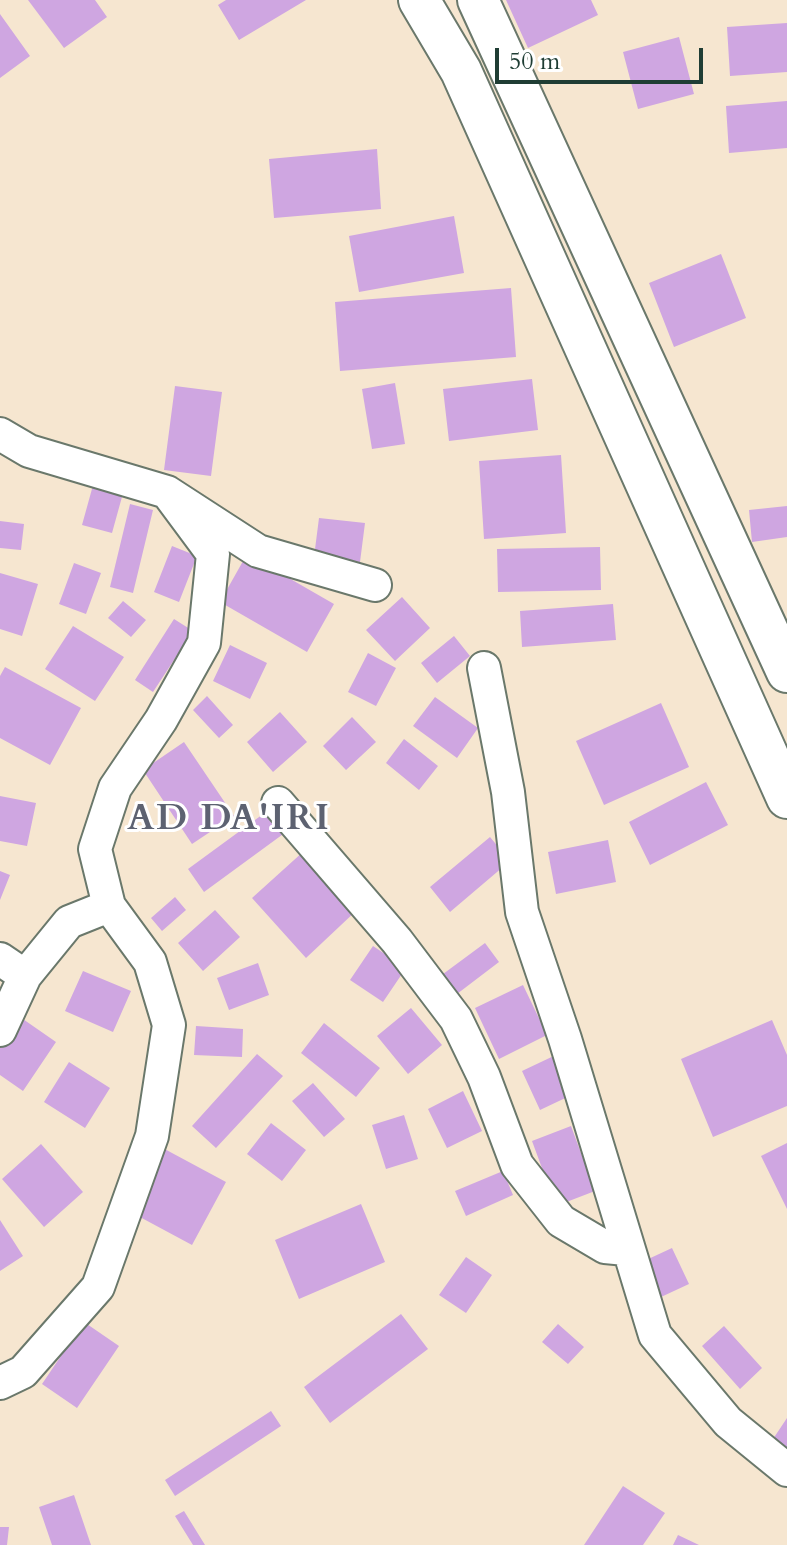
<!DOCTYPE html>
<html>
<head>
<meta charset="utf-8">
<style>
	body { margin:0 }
	#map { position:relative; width:787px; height:1545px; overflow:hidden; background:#f6e6d0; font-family:Cardo,serif }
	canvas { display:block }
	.scale { position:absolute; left:495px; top:48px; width:208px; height:36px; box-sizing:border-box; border:4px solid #1f3d34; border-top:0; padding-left:10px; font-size:24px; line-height:28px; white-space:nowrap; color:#1f3d34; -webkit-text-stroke:6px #fff; paint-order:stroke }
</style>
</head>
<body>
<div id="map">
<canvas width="787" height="1545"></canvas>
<div class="scale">50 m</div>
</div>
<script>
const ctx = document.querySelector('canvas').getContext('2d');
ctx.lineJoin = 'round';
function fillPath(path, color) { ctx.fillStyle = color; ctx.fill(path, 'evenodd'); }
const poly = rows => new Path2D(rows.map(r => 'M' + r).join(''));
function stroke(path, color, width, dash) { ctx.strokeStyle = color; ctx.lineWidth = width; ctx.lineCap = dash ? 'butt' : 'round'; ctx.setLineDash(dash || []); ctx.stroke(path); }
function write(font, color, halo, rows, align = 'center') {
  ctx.font = font + ' Cardo,serif'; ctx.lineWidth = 6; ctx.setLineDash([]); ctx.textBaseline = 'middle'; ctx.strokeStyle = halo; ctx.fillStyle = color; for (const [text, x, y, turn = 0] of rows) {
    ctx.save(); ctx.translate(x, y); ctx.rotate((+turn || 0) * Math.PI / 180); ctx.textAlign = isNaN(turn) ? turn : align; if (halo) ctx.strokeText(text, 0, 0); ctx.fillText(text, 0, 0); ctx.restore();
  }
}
const building = poly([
	[28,0,95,0,107,17,64,48],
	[226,0,306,0,239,40,218,5],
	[506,0,591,0,598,15,528,48],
	[0,14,30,56,0,78],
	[787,23,787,72,730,76,727,27],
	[679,37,694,94,638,109,623,52],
	[787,101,787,148,729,153,726,106],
	[377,149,381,209,274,218,269,159],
	[454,216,464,273,359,292,349,236],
	[721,254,746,318,674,347,649,283],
	[511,288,516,357,340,371,335,302],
	[532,379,538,430,449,441,443,389],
	[395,383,405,444,372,449,362,389],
	[175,386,222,392,211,476,164,470],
	[561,455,566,533,484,539,479,461],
	[95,478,125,486,112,533,82,525],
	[130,504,153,510,133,593,110,587],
	[787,506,787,537,752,542,749,510],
	[319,518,365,523,360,562,314,557],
	[0,521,24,524,21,550,0,548],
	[172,546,197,556,179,602,154,592],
	[600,547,601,590,498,592,497,549],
	[247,554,334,604,307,652,220,602],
	[74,563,101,573,86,614,59,604],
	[0,573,38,584,22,636,0,629],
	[402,597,430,628,395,661,366,630],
	[123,601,146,620,131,637,108,618],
	[613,604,616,640,522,647,520,611],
	[174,619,193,631,153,692,135,680],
	[73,626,124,657,95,701,45,669],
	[454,636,470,656,437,683,421,663],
	[230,645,267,663,250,699,213,681],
	[368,653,396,668,376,706,348,692],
	[5,667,81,708,50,765,0,738,0,676],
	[207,696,233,725,219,738,193,710],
	[435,697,478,728,457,758,413,726],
	[661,703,689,767,604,805,576,741],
	[280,712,307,742,273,772,247,742],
	[352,717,376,742,346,770,323,746],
	[404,739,438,766,419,790,386,763],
	[184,742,234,816,192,844,143,770],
	[706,782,728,825,650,865,629,822],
	[0,796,36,803,27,846,0,841],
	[270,809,286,832,204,892,188,869],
	[490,837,510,861,450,912,430,887],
	[608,840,616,882,556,894,548,852],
	[304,851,357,910,306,958,252,898],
	[0,871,10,875,0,900],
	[175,897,186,910,162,931,151,918],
	[215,910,240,937,203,971,178,943],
	[485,943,499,962,453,997,439,977],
	[373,946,406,968,383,1002,350,980],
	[258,963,269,995,229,1010,217,978],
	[83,971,131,991,113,1032,65,1011],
	[523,985,547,1035,499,1059,475,1008],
	[411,1008,442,1045,408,1074,377,1036],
	[20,1017,56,1042,23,1091,0,1075,0,1046],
	[772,1020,787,1055,787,1106,713,1137,681,1059],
	[324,1023,380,1068,356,1097,301,1053],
	[196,1026,243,1029,242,1057,194,1055],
	[560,1053,578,1092,540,1110,522,1071],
	[257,1054,283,1076,216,1148,192,1126],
	[69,1062,110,1088,85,1128,44,1102],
	[313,1083,345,1119,324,1137,292,1101],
	[463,1091,482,1131,447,1148,428,1109],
	[404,1115,418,1159,386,1169,372,1125],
	[271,1123,306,1150,282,1181,247,1154],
	[571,1126,595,1191,556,1206,532,1141],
	[787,1143,787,1209,761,1156],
	[41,1144,83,1192,44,1227,2,1179],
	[159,1146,226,1182,192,1245,125,1209],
	[503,1171,513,1195,466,1216,455,1191],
	[361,1204,385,1262,299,1299,275,1240],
	[0,1220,23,1256,0,1271],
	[672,1248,689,1284,661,1297,644,1261],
	[466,1257,492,1275,466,1313,439,1295],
	[401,1314,428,1349,330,1423,304,1387],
	[84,1322,119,1346,77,1408,42,1384],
	[558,1324,584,1347,568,1364,542,1342],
	[724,1326,762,1368,740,1389,702,1346],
	[271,1411,281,1426,175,1496,165,1480],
	[787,1418,787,1453,771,1442],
	[623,1486,665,1513,643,1545,584,1545],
	[74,1495,91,1545,52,1545,39,1507],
	[184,1511,205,1545,193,1545,175,1516],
	[0,1527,9,1527,7,1545,0,1545],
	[678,1535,699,1545,673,1545]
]);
const minor = poly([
	[0,434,29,451,167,492,258,551,375,585],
	[484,668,508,792,522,912,565,1039,655,1335,728,1422,787,1470],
	[278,803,397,941,456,1019,484,1077,517,1165,561,1221,605,1247,626,1249],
	[0,959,25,976],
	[0,1030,25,976,69,922,109,906],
	[0,1383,23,1372,98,1287,152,1136,169,1025,150,962,109,906,95,849,115,788,161,720,204,643,213,554,167,492]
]);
const major = poly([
	[419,0,461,71,787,798],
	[478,0,787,672]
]);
const districtNames = [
	["AD DA'IRI",229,821]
];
fillPath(building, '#cfa6e1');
stroke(minor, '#6a786b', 36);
stroke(major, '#6a786b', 44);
stroke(minor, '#fff', 32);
stroke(major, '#fff', 40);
ctx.letterSpacing = '2px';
write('bold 36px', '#5d6271', '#fff', districtNames);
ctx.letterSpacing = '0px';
</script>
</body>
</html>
